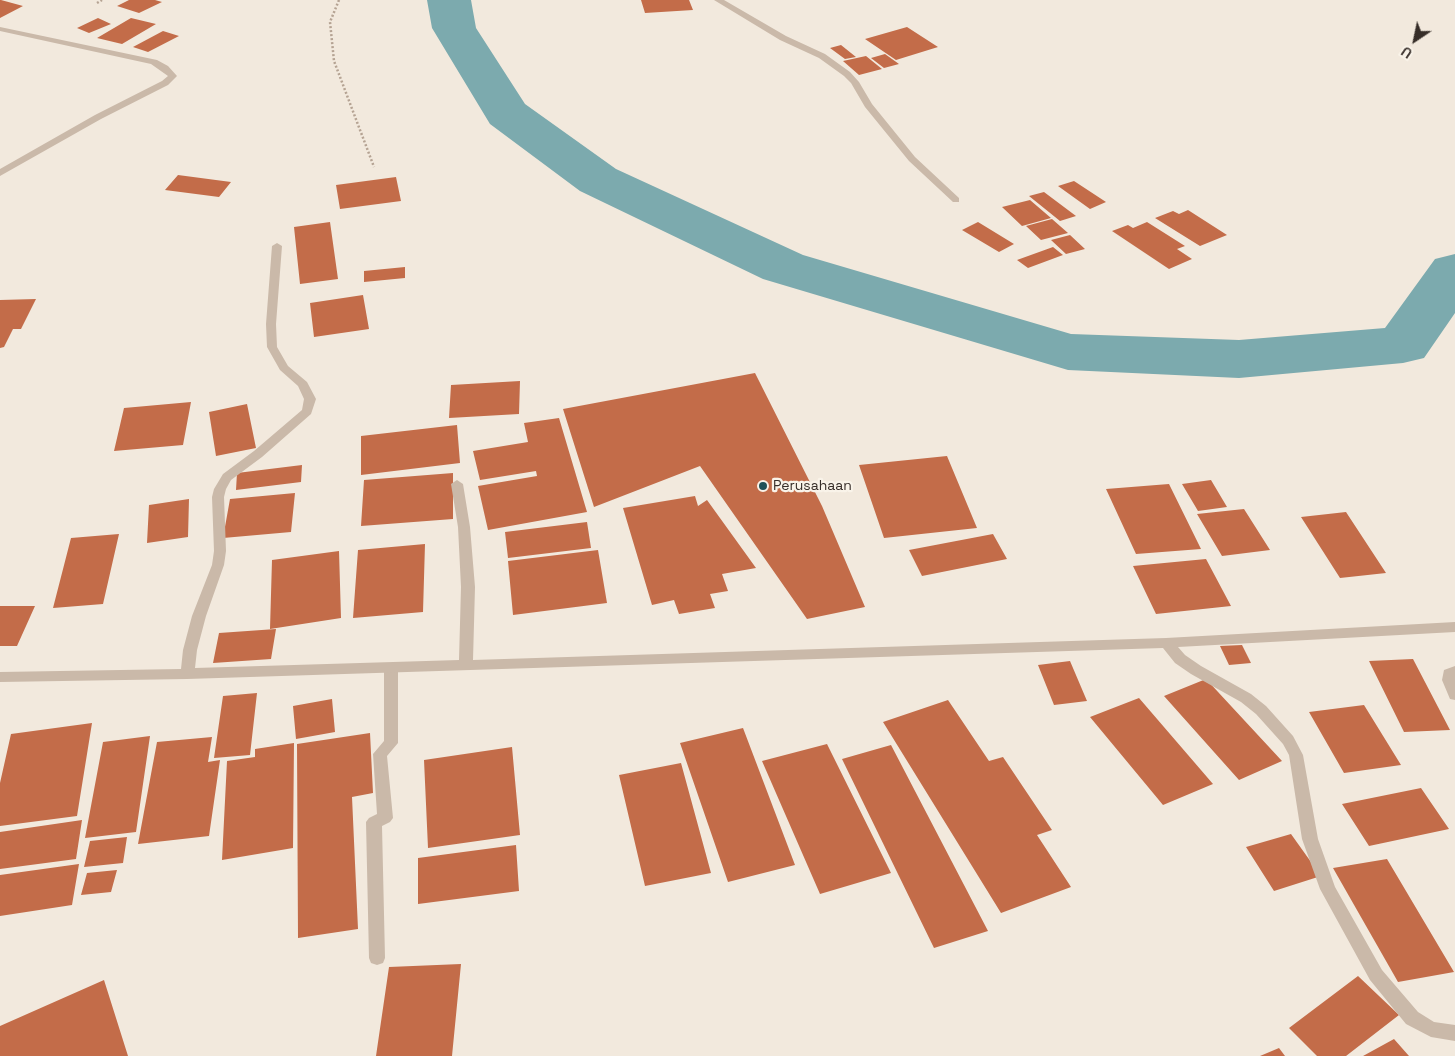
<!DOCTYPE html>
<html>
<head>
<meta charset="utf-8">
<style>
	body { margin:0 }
	#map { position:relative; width:1455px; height:1056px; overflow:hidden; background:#f2e9dd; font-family:"Space Grotesk",sans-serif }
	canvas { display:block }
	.north { position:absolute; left:1390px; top:15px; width:50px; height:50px; -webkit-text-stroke:4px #f9f3e9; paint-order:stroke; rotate:214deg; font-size:14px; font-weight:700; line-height:20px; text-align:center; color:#372e29 }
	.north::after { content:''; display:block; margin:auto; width:18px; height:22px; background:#372e29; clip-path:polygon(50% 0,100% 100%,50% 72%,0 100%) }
</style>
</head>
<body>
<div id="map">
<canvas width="1455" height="1056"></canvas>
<div class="north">U</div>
</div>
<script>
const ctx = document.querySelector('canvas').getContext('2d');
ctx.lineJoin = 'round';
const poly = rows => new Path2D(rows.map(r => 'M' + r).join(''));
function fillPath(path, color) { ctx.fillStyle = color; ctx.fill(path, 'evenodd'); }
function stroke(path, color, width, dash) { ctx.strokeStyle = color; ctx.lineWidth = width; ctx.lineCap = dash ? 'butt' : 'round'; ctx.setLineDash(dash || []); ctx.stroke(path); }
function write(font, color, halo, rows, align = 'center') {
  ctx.font = font + ' "Space Grotesk",sans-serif'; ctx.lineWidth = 4.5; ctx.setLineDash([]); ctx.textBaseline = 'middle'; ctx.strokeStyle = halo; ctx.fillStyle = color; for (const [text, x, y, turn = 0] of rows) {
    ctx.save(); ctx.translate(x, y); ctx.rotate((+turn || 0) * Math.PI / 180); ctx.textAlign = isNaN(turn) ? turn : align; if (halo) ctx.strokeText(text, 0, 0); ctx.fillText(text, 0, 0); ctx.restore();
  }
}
const river = poly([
	[427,0,471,0,476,28,525,104,616,169,803,255,1071,334,1239,340,1385,328,1435,259,1455,254,1455,313,1424,358,1403,363,1239,378,1068,370,763,279,580,191,490,124,432,28,427,0]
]);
const building = poly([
	[0,0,1,0,23,6,0,18],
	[129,0,155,0,162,2,139,13,117,6],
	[641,0,689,0,693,10,645,13],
	[98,18,111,24,89,33,77,28],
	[131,18,156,24,122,44,97,38],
	[907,27,938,47,896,60,865,39],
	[163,31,179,36,148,52,133,47],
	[841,45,856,57,845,59,830,48],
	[885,54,899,64,884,68,871,58],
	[866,56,882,69,859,75,843,61],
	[178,175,231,182,219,197,165,190],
	[396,177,401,201,340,209,336,185],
	[1074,181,1106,202,1090,209,1058,186],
	[1044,192,1076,216,1060,221,1029,196],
	[1030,200,1051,218,1022,226,1002,207],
	[1188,210,1227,235,1200,246,1155,218,1173,211,1179,214],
	[1052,219,1068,233,1041,240,1026,226],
	[330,222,338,279,300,284,294,227],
	[978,222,1014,244,999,252,962,230],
	[1147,222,1185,246,1177,249,1192,259,1169,269,1112,231,1128,225,1133,228],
	[1070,235,1085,249,1066,254,1051,240],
	[1053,247,1063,255,1028,268,1017,260],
	[405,267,405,278,364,282,364,271],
	[363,295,369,329,314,337,310,303],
	[36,299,21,329,13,329,4,347,0,348,0,300],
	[755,373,822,506,865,607,807,619,700,466,594,507,563,409],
	[520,381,519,414,449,418,451,385],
	[191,402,183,445,114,451,124,408],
	[247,404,256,448,216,456,209,412],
	[559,418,587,512,488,530,478,486,537,476,536,471,480,480,473,451,528,442,524,423],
	[457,425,460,463,361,475,361,436],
	[947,456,977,528,884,538,859,465],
	[302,465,301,482,236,490,237,473],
	[453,473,453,519,361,526,364,480],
	[1211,480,1227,507,1198,511,1182,484],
	[1169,484,1201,549,1136,554,1106,489],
	[295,493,291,532,223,538,230,499],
	[695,496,698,506,707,500,756,568,722,574,728,591,710,594,715,608,679,614,674,600,652,605,623,508],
	[189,499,188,537,147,543,149,505],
	[1244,509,1270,550,1222,556,1197,514],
	[1346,512,1386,573,1340,578,1301,517],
	[587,522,591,548,508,558,505,532],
	[119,534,103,604,53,608,71,538],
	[993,534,1007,559,922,576,909,550],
	[425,544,423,612,353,618,358,550],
	[598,550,607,603,513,615,508,561],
	[339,551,341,618,270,629,272,560],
	[1206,559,1231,606,1156,614,1133,566],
	[0,606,35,606,17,646,0,646],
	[276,629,271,659,213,663,219,633],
	[1242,645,1251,663,1229,665,1220,646],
	[1413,659,1450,730,1404,732,1369,661],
	[1070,661,1087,701,1054,705,1038,665],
	[1206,679,1282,761,1239,780,1164,696],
	[257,693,250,755,214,758,223,696],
	[1139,698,1213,784,1163,805,1090,717],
	[332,699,335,732,296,739,293,706],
	[948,700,989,761,1003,757,1052,830,1037,835,1071,887,1001,913,883,722],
	[1364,705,1401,765,1344,773,1309,712],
	[92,723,77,816,0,826,0,783,11,734],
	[743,728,795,865,728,882,680,743],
	[370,733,373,793,352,797,358,929,298,938,297,744],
	[150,736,136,832,85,838,103,742],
	[212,737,208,762,220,760,209,836,138,844,157,742],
	[294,743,293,848,222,860,227,761,255,757,255,749],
	[827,744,891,873,820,894,762,761],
	[891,745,988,931,934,948,842,759],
	[512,747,520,835,428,848,424,760],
	[681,763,711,873,645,886,619,775],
	[1421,788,1449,829,1369,846,1342,804],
	[82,820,76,859,0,869,0,832],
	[1291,834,1321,876,1274,891,1246,847],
	[127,837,123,863,84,867,90,841],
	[516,845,519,891,418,904,418,858],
	[1387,859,1454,972,1398,982,1333,868],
	[79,864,72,905,0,916,0,875],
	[117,870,111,892,81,895,87,873],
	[461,964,452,1056,376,1056,389,967],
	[1358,976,1399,1015,1346,1056,1317,1056,1289,1028],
	[104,980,128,1056,0,1056,0,1026],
	[1394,1039,1409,1056,1363,1056],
	[1279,1048,1285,1056,1260,1056]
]);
const path = poly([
	[339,0,330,22,334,61,374,167],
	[97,3,102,0]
]);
const service = poly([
	[391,663,396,664,398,668,398,743,387,756,393,818,390,822,382,826,385,958,383,963,377,965,371,963,369,958,366,822,369,818,377,814,373,754,384,741,384,668,386,664,391,663],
	[1455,666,1455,700,1450,699,1442,680,1444,670,1455,666]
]);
const minor = poly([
	[714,0,724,0,786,36,825,54,850,72,859,82,872,104,915,157,959,198,959,202,953,202,909,161,865,107,851,83,844,76,819,58,780,40,714,0],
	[0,27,157,60,168,66,177,76,168,85,101,119,0,176,0,169,95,115,162,81,168,76,151,64,0,31,0,27],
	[277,243,282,246,276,324,277,347,288,366,307,382,316,399,311,414,262,457,231,480,226,489,224,497,226,551,224,565,206,616,197,650,195,668,459,660,461,587,458,527,451,484,457,480,463,484,470,527,475,587,473,660,1166,638,1455,622,1455,632,1178,647,1185,655,1201,666,1251,694,1266,706,1293,736,1303,755,1318,839,1335,887,1382,970,1418,1012,1434,1022,1455,1025,1455,1041,1431,1037,1406,1024,1370,980,1320,889,1302,839,1289,755,1283,744,1256,714,1241,702,1191,674,1175,663,1163,648,187,679,0,682,0,672,181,669,183,650,192,616,212,565,214,551,212,497,214,489,223,474,254,451,302,410,304,399,298,386,280,370,267,347,266,324,272,246,277,243]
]);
const markers = [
	[763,486,5,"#1f5158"]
];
const poiNames = [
	["Perusahaan",773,486]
];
fillPath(river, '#7caaae');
fillPath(building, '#c36c49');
stroke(path, '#b5a393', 2.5, [2, 2]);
fillPath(service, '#cab9a9');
fillPath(minor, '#cab9a9');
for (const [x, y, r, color] of markers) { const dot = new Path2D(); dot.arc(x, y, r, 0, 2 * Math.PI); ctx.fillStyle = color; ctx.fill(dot); stroke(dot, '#f9f3e9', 2); }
write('14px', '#372e29', '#f9f3e9', poiNames, 'left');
</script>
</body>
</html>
